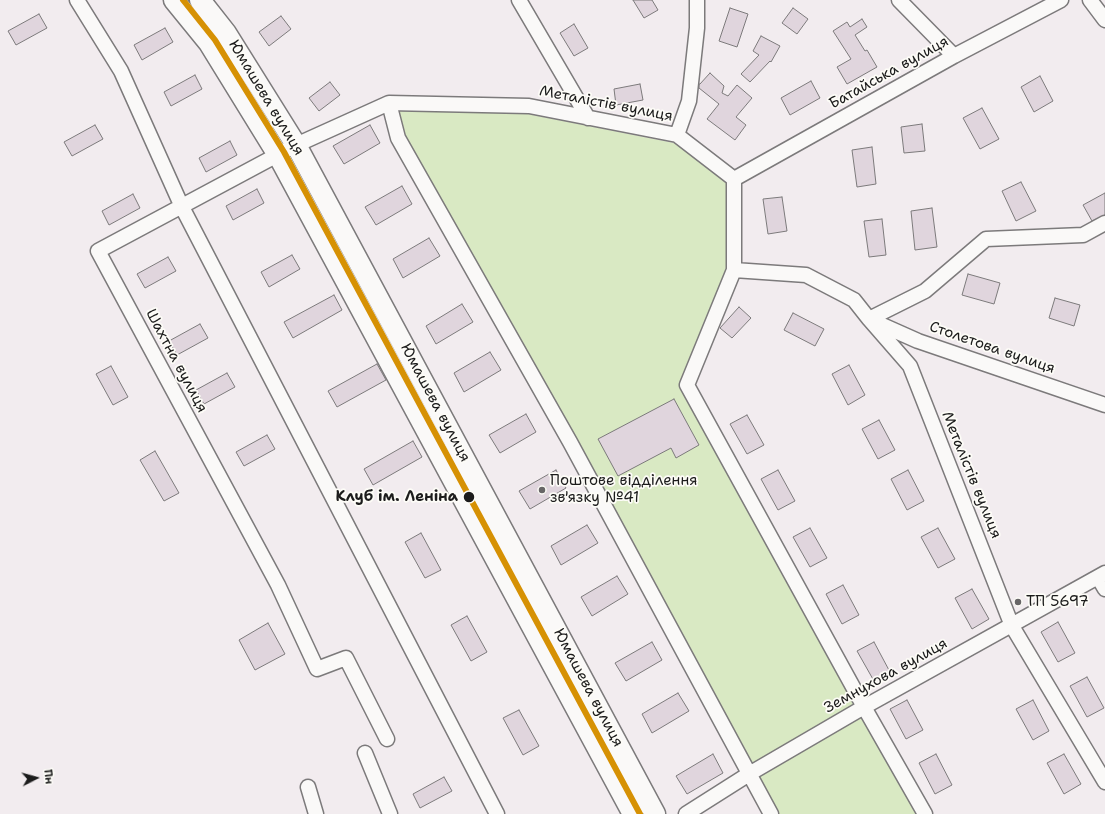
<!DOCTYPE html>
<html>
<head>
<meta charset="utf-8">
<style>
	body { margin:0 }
	#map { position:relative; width:1105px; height:814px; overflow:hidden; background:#f2ecef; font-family:"Shantell Sans",sans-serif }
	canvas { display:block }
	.north { position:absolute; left:16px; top:758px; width:40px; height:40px; -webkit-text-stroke:3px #fdfcf7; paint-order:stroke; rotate:84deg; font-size:11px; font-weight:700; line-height:16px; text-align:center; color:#1c1c1c }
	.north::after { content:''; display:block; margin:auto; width:14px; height:18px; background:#1c1c1c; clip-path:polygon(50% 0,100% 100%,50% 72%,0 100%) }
</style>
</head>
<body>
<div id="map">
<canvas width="1105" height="814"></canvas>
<div class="north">Пн</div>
</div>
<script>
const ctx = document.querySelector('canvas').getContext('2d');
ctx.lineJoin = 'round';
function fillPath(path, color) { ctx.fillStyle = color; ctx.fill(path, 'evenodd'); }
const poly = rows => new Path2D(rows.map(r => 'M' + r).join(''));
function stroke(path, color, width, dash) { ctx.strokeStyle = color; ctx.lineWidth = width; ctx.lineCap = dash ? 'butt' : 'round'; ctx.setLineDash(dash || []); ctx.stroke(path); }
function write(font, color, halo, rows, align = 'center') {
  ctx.font = font + ' "Shantell Sans",sans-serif'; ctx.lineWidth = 3.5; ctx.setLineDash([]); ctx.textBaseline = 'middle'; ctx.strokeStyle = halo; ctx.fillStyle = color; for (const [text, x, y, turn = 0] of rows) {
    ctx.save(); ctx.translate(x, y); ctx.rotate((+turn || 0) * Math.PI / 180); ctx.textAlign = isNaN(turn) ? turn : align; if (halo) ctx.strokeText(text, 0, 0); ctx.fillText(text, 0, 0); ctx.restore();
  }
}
const green = poly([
	[397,109,528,114,674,143,728,182,727,270,680,387,919,814,779,814,577,439,404,137]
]);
const building = poly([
	[633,0,652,0,658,10,644,18,633,0],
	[730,8,748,14,737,47,719,41,730,8],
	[793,8,808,19,797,34,782,23,793,8],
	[39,14,47,28,16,45,8,31,39,14],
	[281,16,291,29,269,46,259,32,281,16],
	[862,19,867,27,855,35,865,51,867,50,877,67,847,84,837,67,851,59,833,31,847,22,850,27,862,19],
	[574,24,588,48,574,56,560,33,574,24],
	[165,28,173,42,142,60,134,45,165,28],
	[761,36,780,46,771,62,770,61,750,82,741,74,759,55,753,51,761,36],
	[710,73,724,86,722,93,728,96,737,85,752,98,736,117,746,125,735,140,707,119,719,104,699,88,699,84,700,84,710,73],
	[195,75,202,89,171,106,164,92,195,75],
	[1040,76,1053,101,1034,112,1021,87,1040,76],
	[811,81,820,98,790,115,781,98,811,81],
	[330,82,340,95,319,111,309,98,330,82],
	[640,84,643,100,616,105,614,89,640,84],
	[982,108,999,139,980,149,963,118,982,108],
	[922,124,925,151,904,153,901,127,922,124],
	[95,125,103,139,72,156,64,142,95,125],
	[370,125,380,143,344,164,333,146,370,125],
	[230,141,237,155,206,172,199,158,230,141],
	[872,147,876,184,857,187,852,150,872,147],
	[1021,182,1036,211,1016,221,1002,191,1021,182],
	[402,186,412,204,376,225,365,207,402,186],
	[257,189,264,203,233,220,226,206,257,189],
	[1105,193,1105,215,1092,221,1083,205,1105,193],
	[133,194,140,208,109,225,102,211,133,194],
	[782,197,787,231,768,234,763,199,782,197],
	[932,208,937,247,915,250,911,211,932,208],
	[882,219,886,255,869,257,864,221,882,219],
	[429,238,440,256,403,278,393,259,429,238],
	[292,255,300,269,269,287,261,272,292,255],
	[168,257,176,271,145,288,137,274,168,257],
	[968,274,1000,283,994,304,962,295,968,274],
	[334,295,342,310,293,338,284,322,334,295],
	[1055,298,1080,305,1074,326,1049,318,1055,298],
	[462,304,473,322,436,344,426,326,462,304],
	[739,307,751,318,732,338,720,328,739,307],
	[793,313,824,329,815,346,784,330,793,313],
	[200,324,208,338,177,355,169,341,200,324],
	[490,352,501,370,464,392,454,373,490,352],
	[377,364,386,380,337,407,328,391,377,364],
	[849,365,865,395,848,405,832,374,849,365],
	[111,366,128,397,113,405,96,374,111,366],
	[227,373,235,387,204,404,196,390,227,373],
	[674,399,699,445,676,458,671,448,618,476,598,439,674,399],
	[526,414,536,432,500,453,489,435,526,414],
	[747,415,764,445,747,454,730,424,747,415],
	[879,420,895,450,878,459,862,429,879,420],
	[267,435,275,449,244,466,236,452,267,435],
	[413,441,422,457,373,485,364,469,413,441],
	[155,451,179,493,164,501,140,460,155,451],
	[556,470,566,488,530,509,519,491,556,470],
	[778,470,795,501,778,510,761,479,778,470],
	[908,470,924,501,907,510,891,479,908,470],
	[587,525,598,543,561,565,551,546,587,525],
	[810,528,827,558,810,567,793,537,810,528],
	[938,528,955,559,938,568,921,537,938,528],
	[421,533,441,570,425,578,405,542,421,533],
	[617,576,628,594,592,616,581,597,617,576],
	[843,585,859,615,842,624,826,594,843,585],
	[972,589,989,619,972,629,955,598,972,589],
	[467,616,487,652,471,661,451,625,467,616],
	[1058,622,1075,653,1058,662,1041,632,1058,622],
	[268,623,285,654,255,670,239,640,268,623],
	[652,642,662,660,626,681,615,663,652,642],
	[874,642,890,672,874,681,857,651,874,642],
	[1087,677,1104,708,1087,717,1070,686,1087,677],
	[678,693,689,711,652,733,642,714,678,693],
	[907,700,923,730,906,739,890,709,907,700],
	[1033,700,1049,731,1033,740,1016,709,1033,700],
	[519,710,539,746,523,755,503,718,519,710],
	[713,754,723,773,687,794,676,776,713,754],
	[936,754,952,785,935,794,919,763,936,754],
	[1064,754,1081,784,1064,794,1047,763,1064,754],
	[444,777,452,791,420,808,413,794,444,777]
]);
const street = poly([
	[77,0,121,71,182,207,497,814],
	[519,0,588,118],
	[899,0,954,56],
	[1090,0,1105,20],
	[389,103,398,138,570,442,771,814],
	[677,135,689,101,697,28,697,0],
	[734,179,954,56,1061,0],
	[734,270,806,275,854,300,869,319,910,366,1012,626,1105,782],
	[869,319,925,291,986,239,1083,235,1105,223],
	[873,321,918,341,1105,405],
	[1098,577,1105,589],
	[387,739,346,658,317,669,278,585,98,251,296,145,389,103,529,106,677,135,734,179,734,270,687,385,864,707,925,814],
	[365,753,390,814],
	[308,787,316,814],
	[686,814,749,774,864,707,1105,573]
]);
const secondary = poly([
	[174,0,209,43,278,155,633,814],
	[200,0,226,33,296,145,655,814]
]);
const tram1 = poly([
	[183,0,215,40,284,152,640,814]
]);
const markers = [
	[542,490,4,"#676566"],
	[469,497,6,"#1c1c1c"],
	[1018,602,4,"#676566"]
];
const streetNames = [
	["Батайська вулиця",889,73,-29],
	["Юмашева вулиця",266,98,59],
	["Металістів вулиця",606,104,11],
	["Столетова вулиця",992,348,19],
	["Шахтна вулиця",176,361,62],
	["Юмашева вулиця",435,403,62],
	["Металістів вулиця",971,475,68],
	["Земнухова вулиця",886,676,-29],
	["Юмашева вулиця",588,688,62]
];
const poiNames = [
	["Поштове відділення",550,481],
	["зв'язку №41",550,498],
	["ТП 5697",1026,602]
];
const stopNames = [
	["Клуб ім. Леніна",458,497]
];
fillPath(green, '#d9e9c3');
fillPath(building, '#e0d5dd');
stroke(building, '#7c7a7b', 1);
stroke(street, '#7c7a7b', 17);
stroke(secondary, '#7c7a7b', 23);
stroke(street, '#faf9f8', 14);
stroke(secondary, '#faf9f8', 20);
stroke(tram1, '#d69104', 6);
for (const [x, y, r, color] of markers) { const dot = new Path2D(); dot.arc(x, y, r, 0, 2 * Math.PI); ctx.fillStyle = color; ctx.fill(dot); stroke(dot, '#fdfcf7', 1.5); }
write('15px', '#1c1c1c', '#fdfcf7', streetNames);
write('15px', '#1c1c1c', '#fdfcf7', poiNames, 'left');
write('bold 15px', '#1c1c1c', '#fdfcf7', stopNames, 'right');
</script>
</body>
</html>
